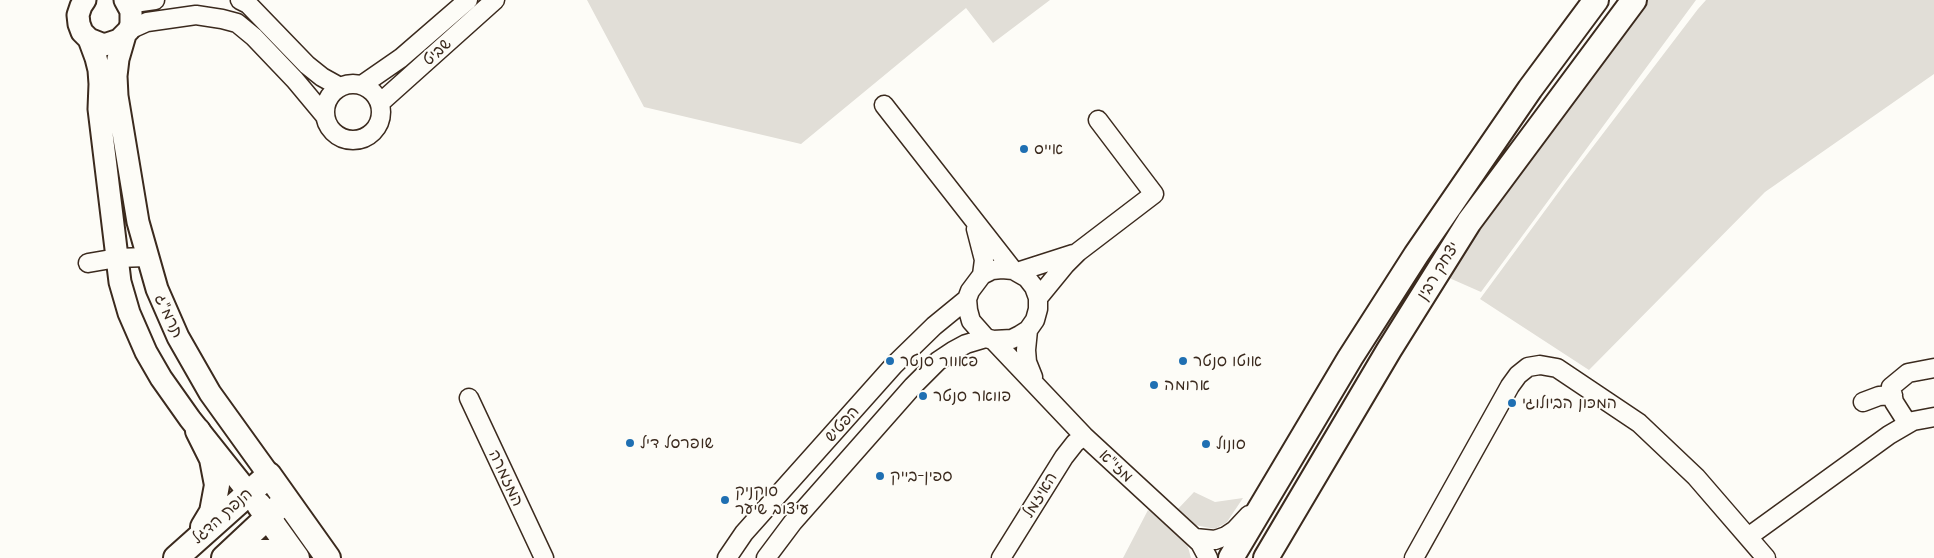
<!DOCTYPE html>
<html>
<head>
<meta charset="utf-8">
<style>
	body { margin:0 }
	canvas { display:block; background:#fdfcf7 }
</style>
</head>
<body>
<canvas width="1934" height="558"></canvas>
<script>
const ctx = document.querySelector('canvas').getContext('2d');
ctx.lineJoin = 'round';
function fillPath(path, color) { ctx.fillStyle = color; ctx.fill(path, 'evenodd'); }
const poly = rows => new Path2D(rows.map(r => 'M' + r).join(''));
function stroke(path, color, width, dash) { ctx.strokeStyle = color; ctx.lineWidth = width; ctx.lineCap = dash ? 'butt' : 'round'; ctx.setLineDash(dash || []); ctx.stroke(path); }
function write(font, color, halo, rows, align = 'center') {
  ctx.font = font + ' Mali,"Playpen Sans Hebrew",sans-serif'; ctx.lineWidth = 4; ctx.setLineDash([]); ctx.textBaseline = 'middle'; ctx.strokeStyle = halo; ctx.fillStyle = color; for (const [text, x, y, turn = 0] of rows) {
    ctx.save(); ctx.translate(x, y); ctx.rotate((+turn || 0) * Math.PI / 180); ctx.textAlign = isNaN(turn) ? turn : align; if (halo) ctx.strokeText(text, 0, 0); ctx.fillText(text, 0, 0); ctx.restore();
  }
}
const green = poly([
	[587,0,1050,0,993,43,966,8,801,144,644,107],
	[1643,0,1696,0,1481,292,1447,277],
	[1706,0,1934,0,1934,74,1765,192,1589,370,1480,299,1566,182,1698,9],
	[1194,492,1215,502,1243,498,1227,522,1215,529,1195,525,1177,510],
	[1148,510,1173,528,1188,547,1191,558,1123,558]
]);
const minor = poly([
	[126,0,141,2,155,0],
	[240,0,248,4,307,65,322,77,340,87],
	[129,30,147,22,196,15,222,19,237,23,254,37,295,80,325,116],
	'325 112a28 28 0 1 1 56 0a28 28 0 1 1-56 0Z',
	[362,85,401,58,468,0],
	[380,103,495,0],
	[884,105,1013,270],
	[976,229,984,260,982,275],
	[88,263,117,258,147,257],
	[1002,269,1013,270,1027,278,1034,287,1038,298,1038,309,1035,320,1028,330,1020,335,1012,339,993,340,986,338,971,321,968,310,967,299,970,291,982,275,992,270,1002,269],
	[1017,272,1073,254],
	[1038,298,1065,265,1078,252,1154,194,1098,120],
	[1028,330,1026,350,1027,362,1033,377],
	[993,340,1084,436,1200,543,1208,558],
	[469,398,544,558],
	[1863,402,1879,396,1893,395],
	[1908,424,1894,402,1891,387,1908,373,1934,368],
	[1748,537,1889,435,1913,421,1934,417],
	[1195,538,1215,540,1226,536,1235,530,1249,515],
	[727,558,744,533,894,365,934,326,967,299],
	[766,558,793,522,913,386,938,361,953,351,966,344,986,338],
	[1001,558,1064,457,1075,443,1084,436],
	[1414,558,1510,386,1518,375,1528,367,1540,365,1557,368,1639,423,1696,477,1766,558]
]);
const tertiary = poly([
	[85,0,81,6,78,15,79,24,82,32,89,39,104,45,119,40,129,30,131,24,131,11,125,0],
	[125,35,118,59,116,76,117,96,138,222,157,289,178,337,210,393,269,475],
	[89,39,96,58,99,70,100,84,99,109,120,282,129,313,146,352,161,378,190,419,248,492]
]);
const secondary = poly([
	[198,431,212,459,217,485,212,512,203,527],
	[259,505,297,558],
	[176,558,269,475,328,558],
	[224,558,286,500],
	[244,558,257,552,277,552,292,558],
	[1231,558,1350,358,1416,255,1530,89,1596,0],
	[1266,558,1389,350,1469,222,1634,0]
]);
const markers = [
	[1024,149,5,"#1f6fb2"],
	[890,361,5,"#1f6fb2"],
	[1183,361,5,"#1f6fb2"],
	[1154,385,5,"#1f6fb2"],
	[923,396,5,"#1f6fb2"],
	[1512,403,5,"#1f6fb2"],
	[630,443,5,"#1f6fb2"],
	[1206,444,5,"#1f6fb2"],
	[880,476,5,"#1f6fb2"],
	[725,500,5,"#1f6fb2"]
];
const streetNames = [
	["שביט",437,52,-42],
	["יצחק רבין",1438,271,-58],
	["תרמ\"ג",169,316,65],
	["הפטיש",842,424,-48],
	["מזי\"א",1116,466,43],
	["המזמרה",506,478,65],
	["האיזמל",1040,495,-58],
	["הנפת הדגל",222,516,-42]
];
const poiNames = [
	["אייס",1034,149],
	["פאוור סנטר",900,361],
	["אוטו סנטר",1193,361],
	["ארומה",1164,385],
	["פוואר סנטר",933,396],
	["המכון הביולוגי",1522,403],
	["שופרסל דיל",640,443],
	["סונול",1216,444],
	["ספין-בייק",890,476],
	["סוקניק",735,491],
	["עיצוב שיער",735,509]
];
fillPath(green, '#e1ded7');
stroke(minor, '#3b2a1e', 21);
stroke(tertiary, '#3b2a1e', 25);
stroke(secondary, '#3b2a1e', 28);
stroke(minor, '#fdfcf7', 18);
stroke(tertiary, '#fdfcf7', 21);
stroke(secondary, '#fdfcf7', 24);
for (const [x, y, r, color] of markers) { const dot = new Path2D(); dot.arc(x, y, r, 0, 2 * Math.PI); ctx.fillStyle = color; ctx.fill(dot); stroke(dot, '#fdfcf7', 2); }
write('16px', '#3b2a1e', '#fdfcf7', streetNames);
write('16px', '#3b2a1e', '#fdfcf7', poiNames, 'left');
</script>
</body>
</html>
